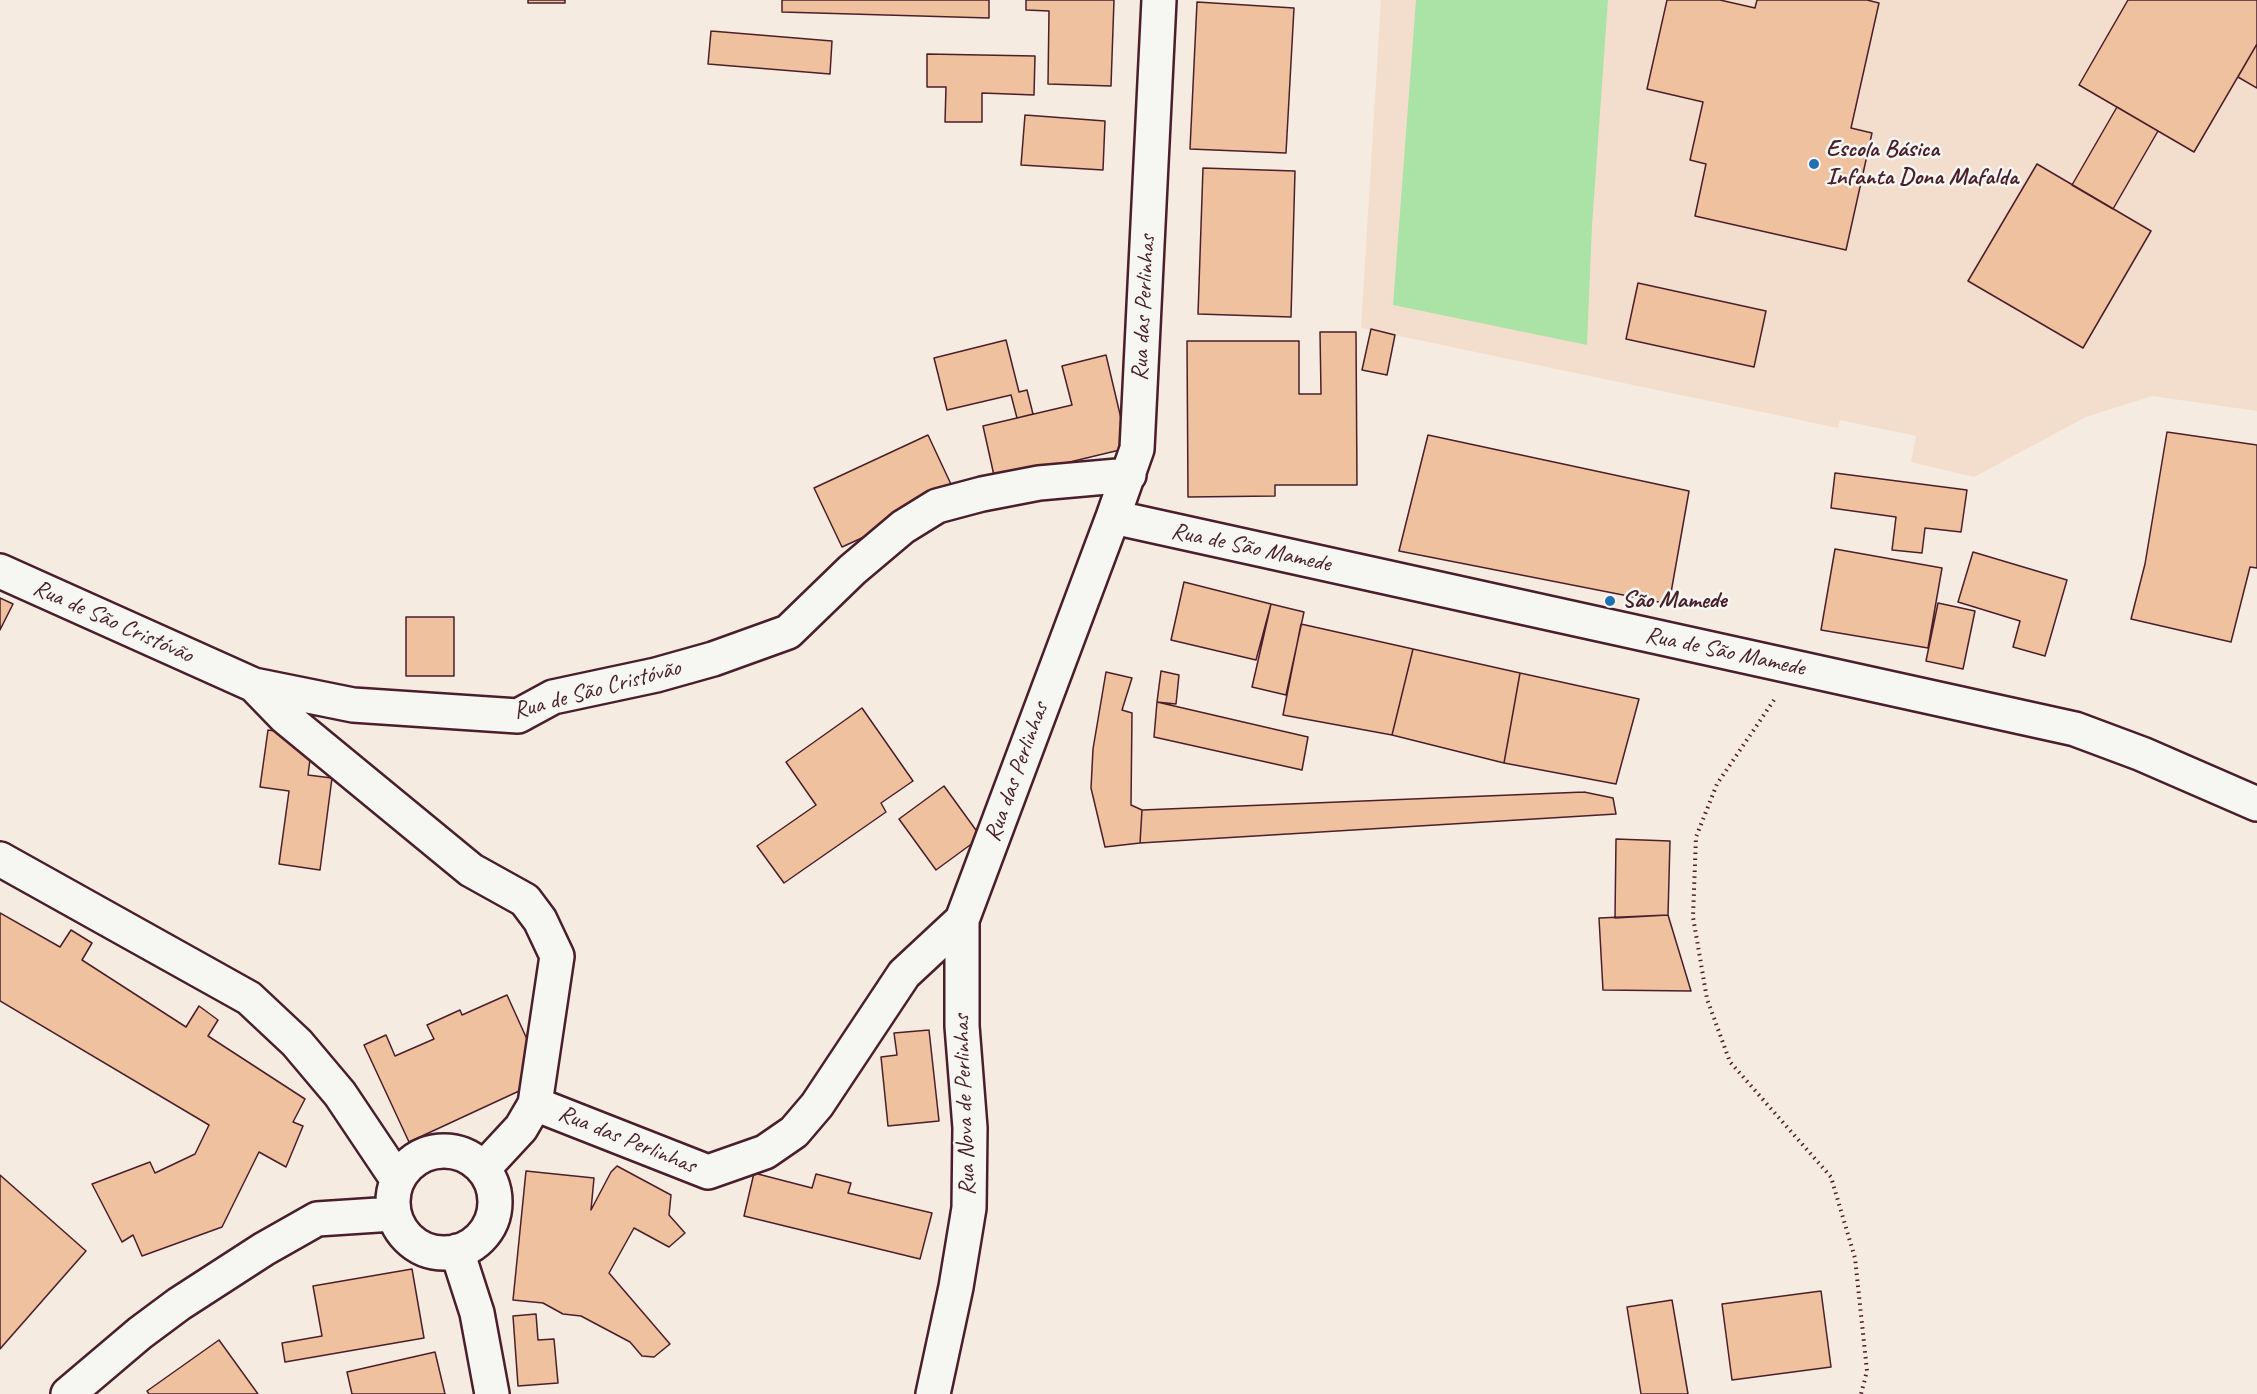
<!DOCTYPE html>
<html>
<head>
<meta charset="utf-8">
<style>
	body { margin:0 }
	canvas { display:block; background:#f5ebe1 }
</style>
</head>
<body>
<canvas width="2257" height="1394"></canvas>
<script>
const ctx = document.querySelector('canvas').getContext('2d');
ctx.lineJoin = 'round';
function fillPath(path, color) { ctx.fillStyle = color; ctx.fill(path, 'evenodd'); }
const poly = rows => new Path2D(rows.map(r => 'M' + r).join(''));
function stroke(path, color, width, dash) { ctx.strokeStyle = color; ctx.lineWidth = width; ctx.lineCap = dash ? 'butt' : 'round'; ctx.setLineDash(dash || []); ctx.stroke(path); }
function write(font, color, halo, rows, align = 'center') {
  ctx.font = font + ' Caveat,sans-serif'; ctx.lineWidth = 5; ctx.setLineDash([]); ctx.textBaseline = 'middle'; ctx.strokeStyle = halo; ctx.fillStyle = color; for (const [text, x, y, turn = 0] of rows) {
    ctx.save(); ctx.translate(x, y); ctx.rotate((+turn || 0) * Math.PI / 180); ctx.textAlign = isNaN(turn) ? turn : align; if (halo) ctx.strokeText(text, 0, 0); ctx.fillText(text, 0, 0); ctx.restore();
  }
}
const built = poly([
	[1381,0,2257,0,2257,411,2152,396,2086,417,1974,477,1911,462,1916,436,1840,420,1838,428,1361,328]
]);
const green = poly([
	[1416,0,1608,0,1592,226,1587,345,1393,305]
]);
const building = poly([
	[528,0,565,0,565,3,528,3,528,0],
	[782,0,989,0,989,18,782,12,782,0],
	[1026,0,1114,0,1111,86,1048,84,1049,11,1026,10,1026,0],
	[1667,0,1720,0,1755,8,1757,0,1867,0,1879,3,1851,128,1872,133,1846,250,1695,216,1706,164,1690,160,1703,102,1647,89,1667,0],
	[2128,0,2257,0,2257,44,2194,152,2079,85,2128,0],
	[1197,2,1294,8,1286,153,1190,149,1197,2],
	[711,31,832,41,830,74,708,64,711,31],
	[2257,44,2257,88,2238,77,2257,44],
	[927,54,1035,56,1034,95,982,93,982,122,945,122,946,87,927,87,927,54],
	[2117,107,2158,131,2113,209,2072,185,2117,107],
	[1025,115,1105,121,1103,170,1021,165,1025,115],
	[2037,164,2151,231,2083,348,1968,281,2037,164],
	[1203,168,1295,171,1291,317,1198,314,1203,168],
	[1638,283,1766,311,1754,367,1626,339,1638,283],
	[1371,329,1395,335,1387,375,1362,370,1371,329],
	[1320,332,1356,332,1357,485,1275,485,1275,496,1188,497,1187,341,1299,341,1299,394,1321,394,1320,332],
	[1006,340,1019,392,1027,390,1033,414,1017,418,1011,395,947,410,934,358,1006,340],
	[1106,355,1128,448,995,480,983,426,1072,405,1062,366,1106,355],
	[2167,432,2257,445,2257,568,2250,567,2231,642,2131,619,2145,564,2167,432],
	[928,435,956,495,842,547,814,488,928,435],
	[1428,435,1689,491,1669,604,1399,551,1428,435],
	[1835,473,1967,490,1961,532,1925,528,1922,553,1892,550,1896,517,1831,508,1835,473],
	[1835,549,1942,568,1928,648,1821,630,1835,549],
	[1973,552,2067,580,2045,656,2013,647,2020,621,1958,602,1973,552],
	[1184,582,1271,604,1256,660,1171,640,1184,582],
	[0,598,13,604,0,630,0,598],
	[1938,603,1975,611,1963,669,1926,661,1938,603],
	[1271,604,1304,612,1286,695,1252,687,1271,604],
	[406,617,454,617,454,676,406,676,406,617],
	[1301,624,1413,649,1392,735,1283,715,1301,624],
	[1413,649,1520,673,1504,763,1392,735,1413,649],
	[1161,671,1179,675,1176,704,1157,702,1161,671],
	[1106,672,1132,678,1122,710,1132,713,1131,805,1142,810,1140,843,1105,847,1091,788,1093,749,1106,672],
	[1520,673,1639,699,1616,784,1504,763,1520,673],
	[1157,702,1308,737,1302,770,1154,737,1157,702],
	[862,708,913,781,881,803,886,812,784,883,757,846,816,805,786,762,862,708],
	[268,730,313,736,308,775,332,778,320,870,279,864,289,791,260,787,268,730],
	[944,786,981,837,936,870,899,819,944,786],
	[1584,792,1613,798,1616,814,1140,843,1142,810,1584,792],
	[1616,839,1670,841,1668,915,1615,918,1616,839],
	[0,913,60,947,71,930,92,943,82,960,186,1027,199,1006,218,1020,208,1036,305,1099,293,1122,303,1126,286,1167,259,1152,222,1227,142,1256,133,1235,122,1242,92,1184,150,1162,155,1173,195,1154,209,1125,0,1001,0,913],
	[1668,915,1691,991,1603,990,1599,918,1668,915],
	[507,995,545,1079,409,1142,364,1045,386,1035,395,1056,434,1039,427,1025,460,1010,462,1015,507,995],
	[929,1030,939,1121,888,1126,881,1057,897,1055,894,1033,929,1030],
	[617,1166,671,1195,669,1215,685,1233,669,1247,634,1228,609,1273,670,1344,654,1357,642,1356,630,1342,581,1316,563,1314,543,1303,513,1300,526,1171,594,1178,591,1210,611,1172,617,1166],
	[754,1173,812,1188,816,1174,851,1183,848,1193,932,1213,920,1259,744,1216,754,1173],
	[0,1175,86,1251,0,1349,0,1175],
	[412,1269,424,1338,285,1362,282,1343,322,1336,313,1286,412,1269],
	[1821,1291,1831,1367,1732,1380,1722,1304,1821,1291],
	[1672,1300,1688,1394,1641,1394,1627,1307,1672,1300],
	[536,1314,538,1340,554,1339,558,1383,518,1386,513,1316,536,1314],
	[219,1340,258,1394,149,1394,147,1391,219,1340],
	[435,1352,445,1394,352,1394,347,1372,435,1352]
]);
const path = poly([
	[1774,700,1717,784,1696,837,1693,917,1707,999,1730,1062,1831,1177,1855,1258,1867,1371,1861,1394]
]);
const minor = poly([
	[1113,517,2075,729,2142,754,2257,804],
	[0,571,254,685,353,705,518,716,553,697,656,675,713,659,788,632,852,570,903,527,937,506,982,494,1039,483,1129,475],
	[254,685,285,717,471,870,525,900,540,920,557,956,535,1104,521,1128,483,1169],
	[0,859,249,998,297,1043,340,1094,397,1179],
	[535,1104,708,1172,765,1152,794,1132,817,1105,904,974,962,920,1113,517,1137,449,1159,0],
	'393 1202a51 51 0 1 1 102 0a51 51 0 1 1-102 0Z',
	[457,1251,477,1313,492,1394],
	[68,1394,140,1333,179,1304,264,1249,317,1219,393,1214],
	[933,1394,956,1287,969,1208,970,1128,962,1026,962,920]
]);
const markers = [
	[1814,164,6,"#1f6fb2"],
	[1610,601,6,"#1f6fb2"]
];
const poiNames = [
	["Escola Básica",1826,150],
	["Infanta Dona Mafalda",1826,178],
	["São Mamede",1622,601]
];
const streetNames = [
	["Rua das Perlinhas",1144,308,-87],
	["Rua de São Mamede",1251,548,12],
	["Rua de São Cristóvão",113,622,24],
	["Rua de São Mamede",1725,652,12],
	["Rua de São Cristóvão",597,690,-15],
	["Rua das Perlinhas",1017,772,-70],
	["Rua Nova de Perlinhas",965,1105,-92],
	["Rua das Perlinhas",627,1140,22]
];
fillPath(built, '#f3decd');
fillPath(green, '#abe3a7');
fillPath(building, '#efc19f');
stroke(building, '#4a1f2b', 1.5);
stroke(minor, '#4a1f2b', 38);
stroke(path, '#4a1f2b', 4, [1.5, 4.5]);
stroke(minor, '#f6f6f2', 33);
for (const [x, y, r, color] of markers) { const dot = new Path2D(); dot.arc(x, y, r, 0, 2 * Math.PI); ctx.fillStyle = color; ctx.fill(dot); stroke(dot, '#f6f6f2', 2); }
write('bold 24px', '#4a1f2b', '#f6f6f2', poiNames, 'left');
write('24px', '#4a1f2b', '#f6f6f2', streetNames);
</script>
</body>
</html>
